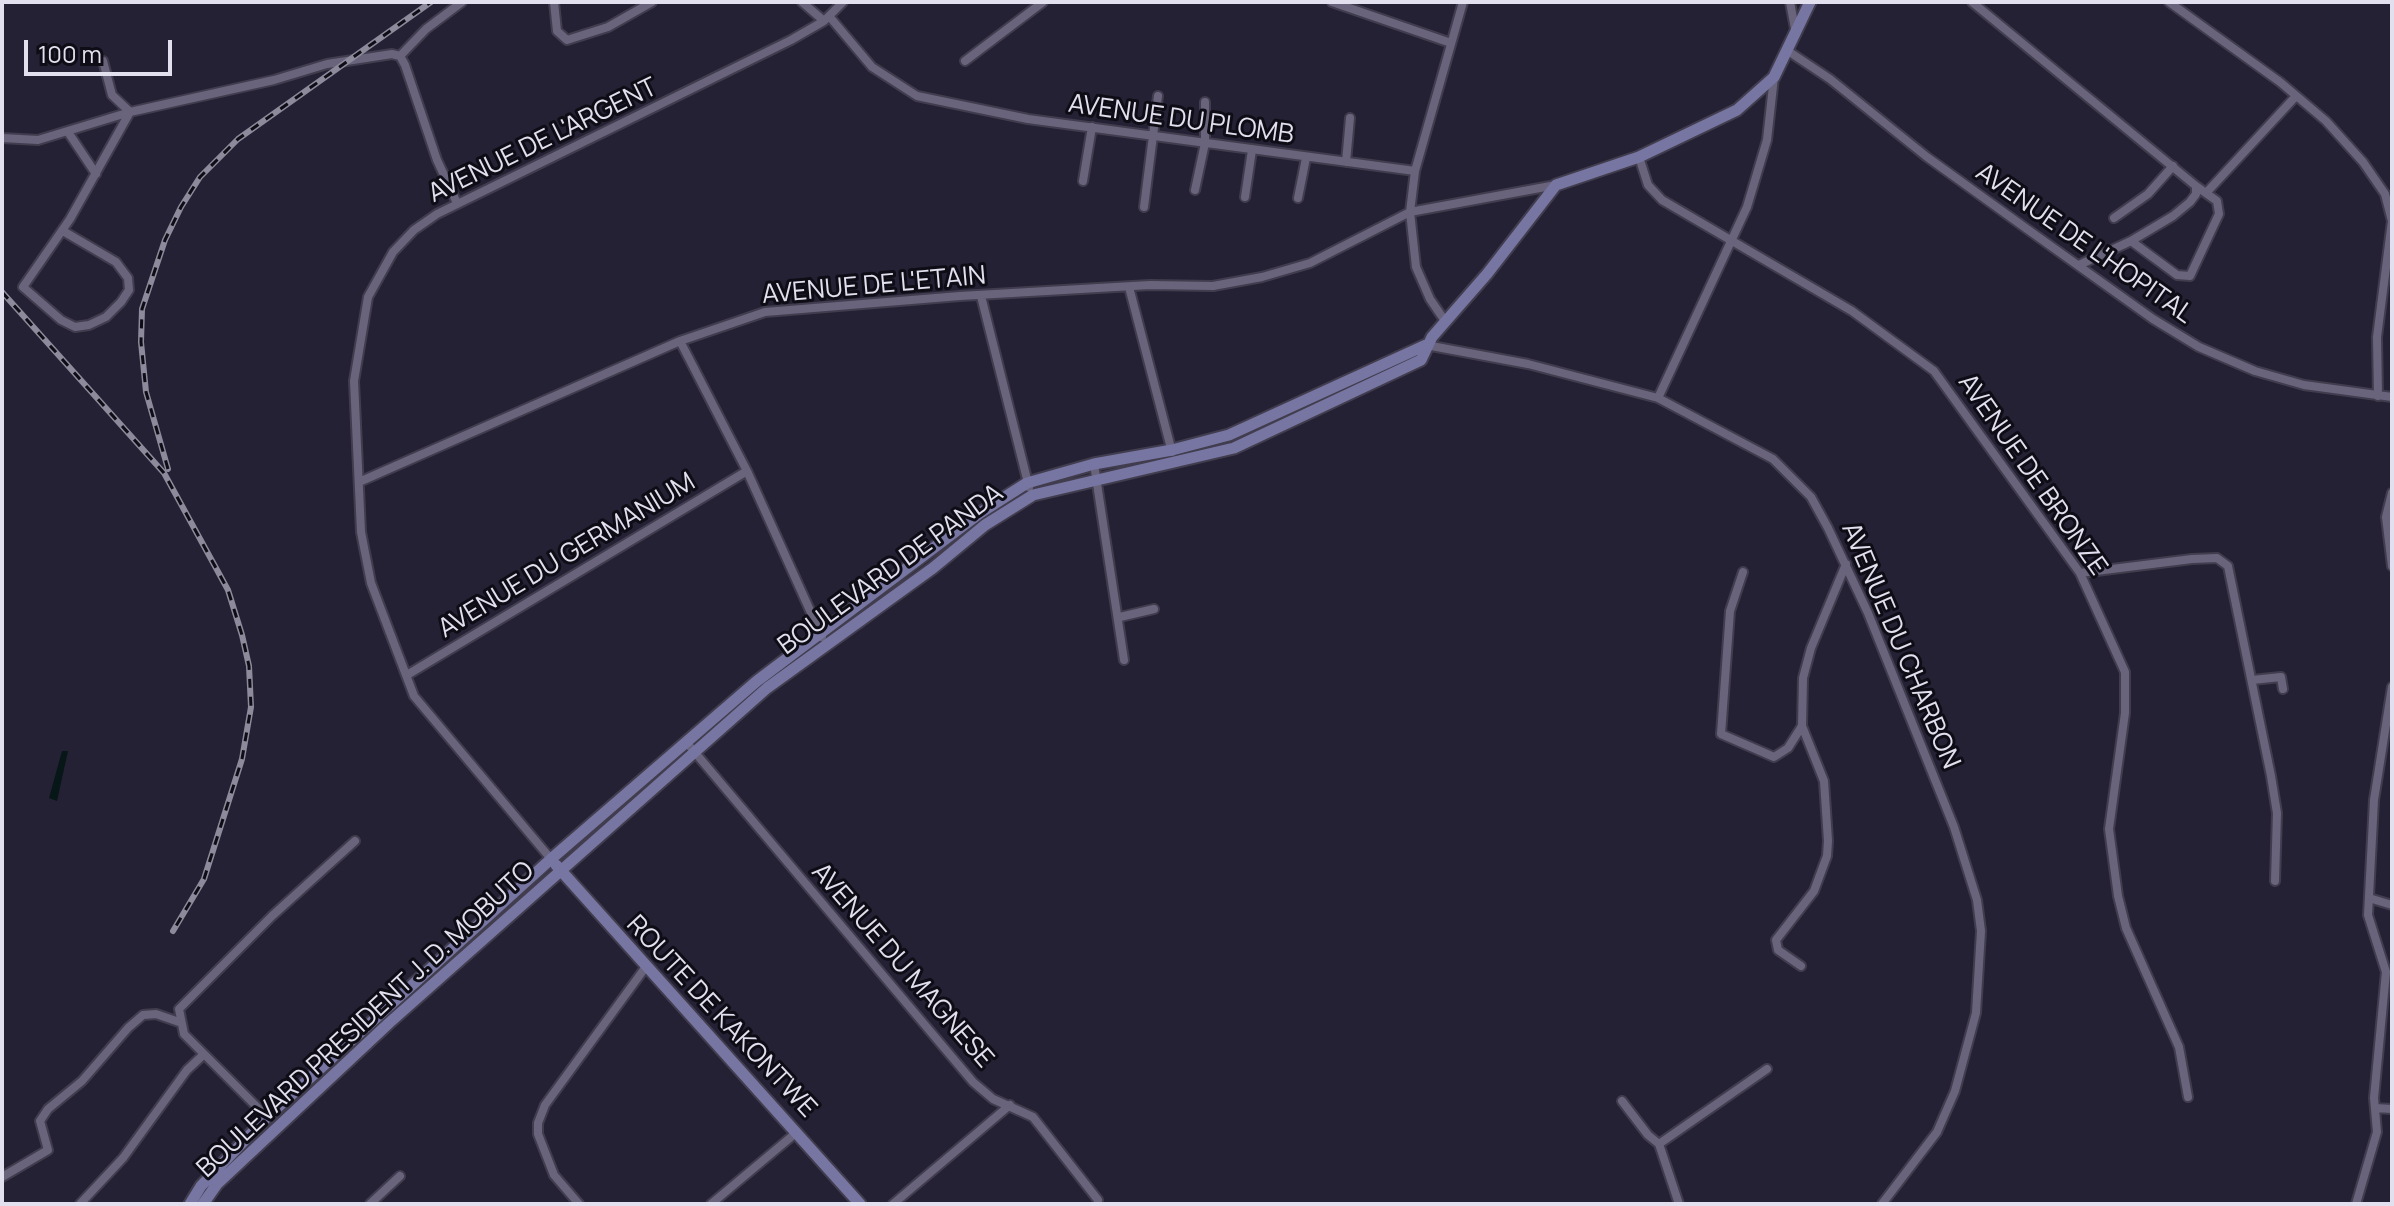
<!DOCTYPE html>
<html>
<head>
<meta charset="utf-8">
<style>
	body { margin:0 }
	#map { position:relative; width:2394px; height:1206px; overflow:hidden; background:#252135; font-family:Manrope,sans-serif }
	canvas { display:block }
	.frame { position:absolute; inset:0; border:4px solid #e2e0ee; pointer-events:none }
	.scale { position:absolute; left:24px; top:40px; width:148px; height:36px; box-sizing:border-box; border:4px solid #e2e0ee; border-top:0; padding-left:10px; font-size:24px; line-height:28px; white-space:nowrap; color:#e2e0ee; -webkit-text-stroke:6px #0e0c15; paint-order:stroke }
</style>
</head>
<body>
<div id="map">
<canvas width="2394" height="1206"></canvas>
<div class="frame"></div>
<div class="scale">100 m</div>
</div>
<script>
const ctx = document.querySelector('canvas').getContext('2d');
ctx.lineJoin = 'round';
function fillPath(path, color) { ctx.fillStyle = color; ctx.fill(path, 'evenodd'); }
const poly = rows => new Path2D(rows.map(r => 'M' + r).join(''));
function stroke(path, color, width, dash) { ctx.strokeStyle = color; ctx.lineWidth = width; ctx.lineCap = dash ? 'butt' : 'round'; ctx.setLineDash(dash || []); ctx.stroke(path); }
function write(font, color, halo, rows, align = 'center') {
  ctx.font = font + ' Manrope,sans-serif'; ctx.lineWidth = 6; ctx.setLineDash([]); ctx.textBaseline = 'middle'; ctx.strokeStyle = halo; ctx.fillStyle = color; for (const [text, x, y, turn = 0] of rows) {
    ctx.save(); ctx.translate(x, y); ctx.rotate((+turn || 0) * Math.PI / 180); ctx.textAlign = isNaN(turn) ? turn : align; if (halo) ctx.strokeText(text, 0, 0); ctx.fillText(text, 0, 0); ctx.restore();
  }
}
const water = poly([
	[62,751,68,751,57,801,49,798]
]);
const street = poly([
	[554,2,557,31,567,40,608,27,652,2],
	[802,2,824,21],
	[1332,2,1451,43],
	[1790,2,1796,34],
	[1972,2,2196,186,2196,194,2190,202,2173,216,2131,241,2079,265],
	[2169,2,2280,82,2326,121,2363,162,2385,194,2392,221,2377,337,2378,396],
	[829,16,872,67,917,96,1028,119,1415,171],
	[1788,51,1830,79,1927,157,2027,229,2153,319,2199,347,2255,371,2304,385,2392,397],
	[400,56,426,29,462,2],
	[965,61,1043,2],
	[68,132,96,174],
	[2,138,38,140,130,112,274,80,327,64,392,54,400,56,405,65,437,160,457,203],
	[1639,157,1648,185,1662,200,1852,311,1934,371,2080,573,2125,672,2125,713,2109,829,2118,896,2126,928,2179,1047,2188,1097],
	[1346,162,1350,118],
	[1083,181,1092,127],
	[1195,190,1205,143,1205,102],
	[2207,192,2296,96],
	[1245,197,1252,150],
	[1298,198,1306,158],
	[1144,207,1158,96],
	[2114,218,2148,194,2173,166],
	[63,231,116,262,128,278,129,290,121,302,106,317,89,325,75,327,61,320,23,287,70,219,130,112,112,95,103,61],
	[2131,241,2177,275,2190,276,2219,214,2217,201,2196,186],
	[1129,287,1172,452],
	[981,296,1029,487],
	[1445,321,1430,299,1416,267,1410,212,1415,171,1463,2],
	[680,341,747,471,822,637],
	[1426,345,1528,364,1658,398,1773,459,1811,497,1828,528,1868,613,1954,827,1977,900,1981,931,1976,1013,1955,1091,1937,1132,1882,1204],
	[1658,398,1747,207,1767,140,1774,77],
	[1094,464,1124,660],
	[359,482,680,341,765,312,960,296,1150,285,1213,286,1262,277,1310,263,1410,212,1556,185],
	[2392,493,2386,517,2392,566],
	[1743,572,1730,611,1721,734,1774,757,1788,748,1802,726],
	[2080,573,2192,559,2217,558,2228,566,2271,776,2277,813,2275,881],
	[1120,617,1154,609],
	[407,675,747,471],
	[2252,680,2281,677,2283,689],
	[687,743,973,1082,993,1099,1033,1117,1098,1200],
	[551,859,414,696,371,583,361,532,354,381,368,297,393,252,414,230,437,214,791,40,824,21,843,2],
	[2369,898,2392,905],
	[1801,966,1778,950,1776,940,1814,891,1827,856,1828,841,1824,781,1802,726,1803,678,1811,648,1846,564],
	[1622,1101,1648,1135,1659,1144],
	[2375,1108,2392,1109],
	[267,1117,184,1034,179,1009,272,916,355,841],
	[2,1177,48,1150,40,1121,48,1109,82,1081,128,1028,143,1015,156,1014,179,1022],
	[80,1204,123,1158,187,1070,202,1056],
	[370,1204,400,1176],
	[579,1204,554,1175,538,1134,538,1123,545,1105,645,968],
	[711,1204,797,1132],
	[893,1204,1010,1105],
	[1679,1204,1659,1144,1767,1069],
	[2356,1204,2377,1132,2374,1098,2386,972,2368,915,2374,800,2392,687]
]);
const secondary = poly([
	[556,865,860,1204],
	[190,1204,201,1186,267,1117,551,859,757,681,980,513,1027,483,1094,464,1172,450,1229,435,1426,345],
	[203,1204,217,1184,389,1023,767,688,933,568,985,525,1033,495,1234,448,1421,360,1432,337,1487,274,1556,185,1639,157,1737,110,1774,77,1810,2]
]);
const rail = poly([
	[2,292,164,473,228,590,242,635,249,666,251,707,242,759,204,879,173,931],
	[168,469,146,392,141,342,142,309,165,240,181,207,200,177,238,139,431,2]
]);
const streetNames = [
	["AVENUE DU PLOMB",1181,120,8],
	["AVENUE DE L'ARGENT",543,141,-26],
	["AVENUE DE L'HOPITAL",2084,244,35],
	["AVENUE DE L'ETAIN",874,286,-5],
	["AVENUE DE BRONZE",2032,475,55],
	["AVENUE DU GERMANIUM",567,556,-31],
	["BOULEVARD DE PANDA",891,570,-36],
	["AVENUE DU CHARBON",1900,646,67],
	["AVENUE DU MAGNESE",902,966,49],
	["ROUTE DE KAKONTWE",721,1017,47],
	["BOULEVARD PRESIDENT J. D. MOBUTO",366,1020,-43]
];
fillPath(water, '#071617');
stroke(street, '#413d4e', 12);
stroke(secondary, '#413d4e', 15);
stroke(street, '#69647c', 8);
stroke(secondary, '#7776a3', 11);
stroke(rail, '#8d8a9b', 6);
stroke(rail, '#0e0c15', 3, [9]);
write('26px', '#e2e0ee', '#0e0c15', streetNames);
</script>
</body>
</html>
